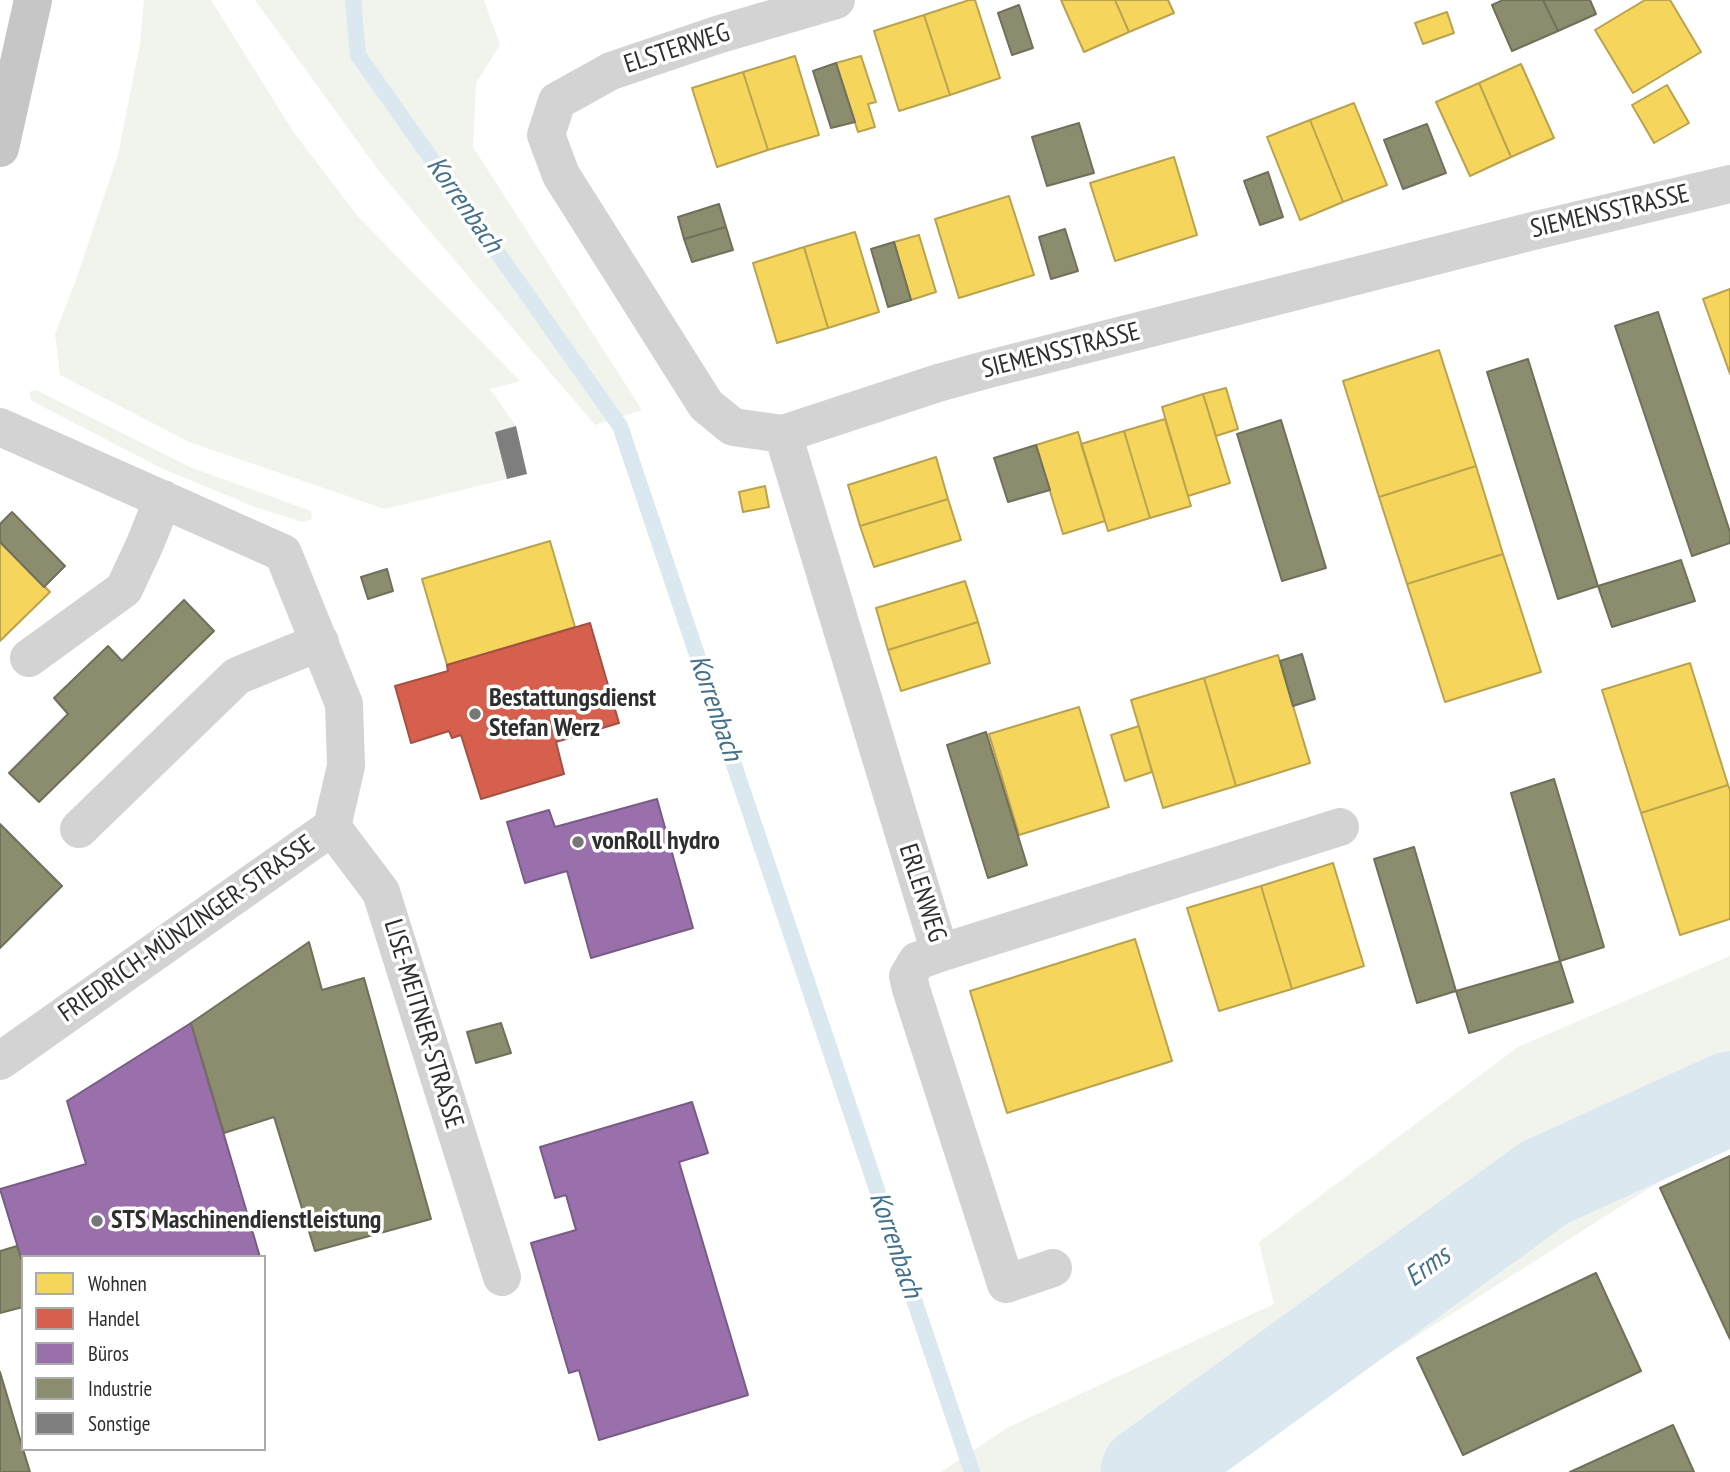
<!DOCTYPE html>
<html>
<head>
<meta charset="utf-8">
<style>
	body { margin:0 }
	#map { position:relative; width:1730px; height:1472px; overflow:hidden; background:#fff; font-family:"PT Sans Narrow",sans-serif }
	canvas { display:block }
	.legend { position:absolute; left:21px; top:1255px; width:245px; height:196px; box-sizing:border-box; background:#fff; border:2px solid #ababab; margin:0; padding:9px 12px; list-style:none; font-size:21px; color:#2e2e2e }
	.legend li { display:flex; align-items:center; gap:14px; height:35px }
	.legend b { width:35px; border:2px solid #ababab }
</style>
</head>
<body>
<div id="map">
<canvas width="1730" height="1472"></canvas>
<ul class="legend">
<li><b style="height:19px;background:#f6d55c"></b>Wohnen</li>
<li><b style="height:19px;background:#d6604d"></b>Handel</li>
<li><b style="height:19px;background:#9970ab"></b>Büros</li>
<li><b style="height:19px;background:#8c8c6e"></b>Industrie</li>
<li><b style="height:19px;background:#7e7e7e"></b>Sonstige</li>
</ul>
</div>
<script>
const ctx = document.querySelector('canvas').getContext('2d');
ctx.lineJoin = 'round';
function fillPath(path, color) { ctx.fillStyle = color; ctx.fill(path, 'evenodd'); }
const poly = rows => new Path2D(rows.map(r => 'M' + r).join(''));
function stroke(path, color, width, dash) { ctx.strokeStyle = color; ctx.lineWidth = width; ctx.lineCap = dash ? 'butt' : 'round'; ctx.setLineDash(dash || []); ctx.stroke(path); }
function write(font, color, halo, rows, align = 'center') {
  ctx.font = font + ' "PT Sans Narrow",sans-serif'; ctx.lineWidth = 7; ctx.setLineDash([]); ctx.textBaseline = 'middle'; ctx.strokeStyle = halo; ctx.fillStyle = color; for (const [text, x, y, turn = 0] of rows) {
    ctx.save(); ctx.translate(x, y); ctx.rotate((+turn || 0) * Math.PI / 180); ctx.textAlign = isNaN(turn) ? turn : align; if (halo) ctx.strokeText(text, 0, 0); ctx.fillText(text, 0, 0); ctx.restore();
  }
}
const green = poly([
	[144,0,211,0,294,133,360,219,520,381,490,389,516,426,527,474,385,509,189,442,60,375,55,334,76,280,118,155,140,44],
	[255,0,484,0,500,45,476,83,473,147,642,410,595,425,382,175],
	[36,390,190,467,311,511,312,519,302,522,255,507,161,468,32,401,29,392],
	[1730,956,1730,1148,1659,1182,1279,1424,1211,1472,941,1472,1007,1428,1274,1304,1259,1242,1518,1047]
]);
const homes = poly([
	[969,0,975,0,1000,78,950,95,924,15,969,0],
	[1061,0,1115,0,1129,32,1084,52,1061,0],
	[1115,0,1168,0,1174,13,1129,32,1115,0],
	[1645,0,1670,0,1701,52,1633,93,1595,30,1645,0],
	[1447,12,1454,33,1423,44,1415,23,1447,12],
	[924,15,950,95,899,111,874,31,924,15],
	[795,56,819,135,768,150,743,72,795,56],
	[861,56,876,102,868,104,875,127,858,132,836,63,861,56],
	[1521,64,1554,138,1511,157,1479,83,1521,64],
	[743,72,768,150,717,167,692,88,743,72],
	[1479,83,1511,157,1470,176,1436,102,1479,83],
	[1667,85,1689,123,1654,143,1632,105,1667,85],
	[1354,103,1387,185,1343,202,1310,120,1354,103],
	[1310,120,1343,202,1300,220,1267,137,1310,120],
	[1174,157,1197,235,1115,261,1090,183,1174,157],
	[1009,196,1034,275,959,298,935,219,1009,196],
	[855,232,879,312,828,328,804,247,855,232],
	[919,235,936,292,911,300,894,242,919,235],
	[804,247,828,328,777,343,753,263,804,247],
	[1730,289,1730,374,1703,299,1730,289],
	[1439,350,1476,466,1379,497,1343,381,1439,350],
	[1226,388,1238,429,1216,436,1203,394,1226,388],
	[1203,394,1230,483,1188,496,1162,407,1203,394],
	[1165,419,1191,506,1150,518,1124,431,1165,419],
	[1124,431,1150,518,1108,531,1081,444,1124,431],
	[1078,432,1105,521,1063,534,1036,445,1078,432],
	[936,457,948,499,860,526,848,485,936,457],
	[1476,466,1503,554,1407,584,1379,497,1476,466],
	[765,486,769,507,743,512,739,492,765,486],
	[948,499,961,540,874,567,860,526,948,499],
	[550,541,575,627,447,665,422,579,550,541],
	[0,542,50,592,0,641,0,542],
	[1503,554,1541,672,1445,702,1407,584,1503,554],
	[965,581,978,622,888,650,876,608,965,581],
	[978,622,990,663,901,691,888,650,978,622],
	[1278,655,1310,763,1236,786,1204,678,1278,655],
	[1690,663,1728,785,1641,813,1602,690,1690,663],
	[1204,678,1236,786,1163,808,1131,700,1204,678],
	[1079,707,1109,807,1019,835,989,734,1079,707],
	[1139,726,1152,772,1125,781,1111,735,1139,726],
	[1728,785,1730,790,1730,919,1680,935,1641,813,1728,785],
	[1333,863,1364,966,1292,989,1261,886,1333,863],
	[1261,886,1292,989,1219,1011,1187,908,1261,886],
	[1135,939,1172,1061,1007,1113,970,991,1135,939]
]);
const shops = poly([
	[590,623,619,723,556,742,564,774,481,799,461,735,452,738,449,731,411,743,395,686,448,671,447,665,590,623]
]);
const offices = poly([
	[657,799,693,928,591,958,567,871,525,883,507,822,549,810,555,827,657,799],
	[191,1023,260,1257,23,1257,23,1264,0,1189,86,1164,67,1101,191,1023],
	[692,1102,708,1153,679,1162,748,1395,599,1440,579,1370,569,1373,531,1243,576,1230,566,1195,555,1198,540,1147,692,1102]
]);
const industry = poly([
	[1503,0,1543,0,1558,31,1512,51,1492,5,1503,0],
	[1543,0,1590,0,1596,14,1558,31,1543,0],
	[1019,5,1033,48,1012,55,998,13,1019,5],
	[836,63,855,122,831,128,813,71,836,63],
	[1079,123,1094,173,1047,186,1032,137,1079,123],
	[1427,124,1446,173,1403,189,1384,140,1427,124],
	[1268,172,1283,217,1260,225,1244,181,1268,172],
	[719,204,726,227,684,239,678,217,719,204],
	[726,227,733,250,692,262,684,239,726,227],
	[1065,229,1078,271,1051,279,1039,237,1065,229],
	[894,242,911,300,888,307,871,249,894,242],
	[1658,312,1730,532,1730,543,1692,556,1615,326,1658,312],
	[1528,359,1598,586,1558,599,1487,372,1528,359],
	[1281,420,1326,568,1282,581,1237,434,1281,420],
	[1036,445,1050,490,1008,502,994,458,1036,445],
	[12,512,65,566,44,587,0,542,0,524,12,512],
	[1681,560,1695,601,1612,627,1598,586,1681,560],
	[387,569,393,591,368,599,361,577,387,569],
	[184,600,214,631,39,802,9,773,68,714,54,698,108,646,122,661,184,600],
	[1302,654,1315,699,1293,706,1280,661,1302,654],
	[986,732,1027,865,988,878,947,745,986,732],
	[1554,779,1604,947,1560,961,1511,793,1554,779],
	[0,824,62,886,0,948,0,824],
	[1414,847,1456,991,1417,1003,1374,859,1414,847],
	[309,942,322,990,364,978,431,1219,315,1251,274,1117,224,1133,191,1023,309,942],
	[1560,961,1573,1002,1469,1033,1456,991,1560,961],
	[501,1023,511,1053,476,1063,467,1032,501,1023],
	[1730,1156,1730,1339,1660,1188,1730,1156],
	[17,1246,23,1264,23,1307,0,1313,0,1251,17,1246],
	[1596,1273,1641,1371,1463,1455,1417,1358,1596,1273],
	[0,1372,23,1449,30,1472,0,1472,0,1372],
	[1673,1425,1694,1472,1570,1472,1673,1425]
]);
const stream = poly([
	[353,0,358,55,620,426,972,1472]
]);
const river = poly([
	[1147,1472,1544,1183,1730,1098]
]);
const building = poly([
	[516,426,527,474,507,479,495,432]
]);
const minor = poly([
	[836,0,717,35,611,71,557,101,546,135,561,175,706,405,733,427,783,434,938,383,989,369,1533,231,1730,184],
	[0,427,283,553,344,704,346,766,332,827,0,1061],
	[783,434,940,953,1340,827],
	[29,658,124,589,145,544,163,499],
	[332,827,381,892,502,1277],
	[79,829,237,676,320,642],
	[940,953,917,961,908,976,911,989,1006,1284,1053,1268]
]);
const major = poly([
	[0,148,33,0]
]);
const markers = [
	[475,714,7,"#777"],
	[578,842,7,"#777"],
	[97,1221,7,"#777"]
];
const streetNames = [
	["ELSTERWEG",677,49,-18],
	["SIEMENSSTRASSE",1610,212,-13],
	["SIEMENSSTRASSE",1061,351,-14],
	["ERLENWEG",922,893,72],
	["FRIEDRICH-MÜNZINGER-STRASSE",187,929,-35],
	["LISE-MEITNER-STRASSE",423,1024,73]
];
const poiNames = [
	["Bestattungsdienst",489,699],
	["Stefan Werz",489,729],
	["vonRoll hydro",592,842],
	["STS Maschinendienstleistung",111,1221]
];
const waterNames = [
	["Korrenbach",464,205,55],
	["Korrenbach",715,708,71],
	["Korrenbach",895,1245,71],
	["Erms",1428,1267,-36]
];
fillPath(green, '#f1f3ed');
fillPath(homes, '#f6d55c');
stroke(homes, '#baa34e', 2);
fillPath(shops, '#d6604d');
stroke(shops, '#a45144', 2);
fillPath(offices, '#9970ab');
stroke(offices, '#795c86', 2);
fillPath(industry, '#8c8c6e');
stroke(industry, '#70705b', 2);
stroke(stream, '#dbe8ef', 16);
stroke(river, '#dbe8ef', 93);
fillPath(building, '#7e7e7e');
stroke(minor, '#d3d3d3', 38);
stroke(major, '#c6c6c6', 38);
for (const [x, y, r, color] of markers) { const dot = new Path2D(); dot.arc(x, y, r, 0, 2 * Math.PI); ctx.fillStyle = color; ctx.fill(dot); stroke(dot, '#fff', 2.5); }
write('26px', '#2e2e2e', '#fff', streetNames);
write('bold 26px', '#2e2e2e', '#fff', poiNames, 'left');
write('italic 28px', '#447189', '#fff', waterNames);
</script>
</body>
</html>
